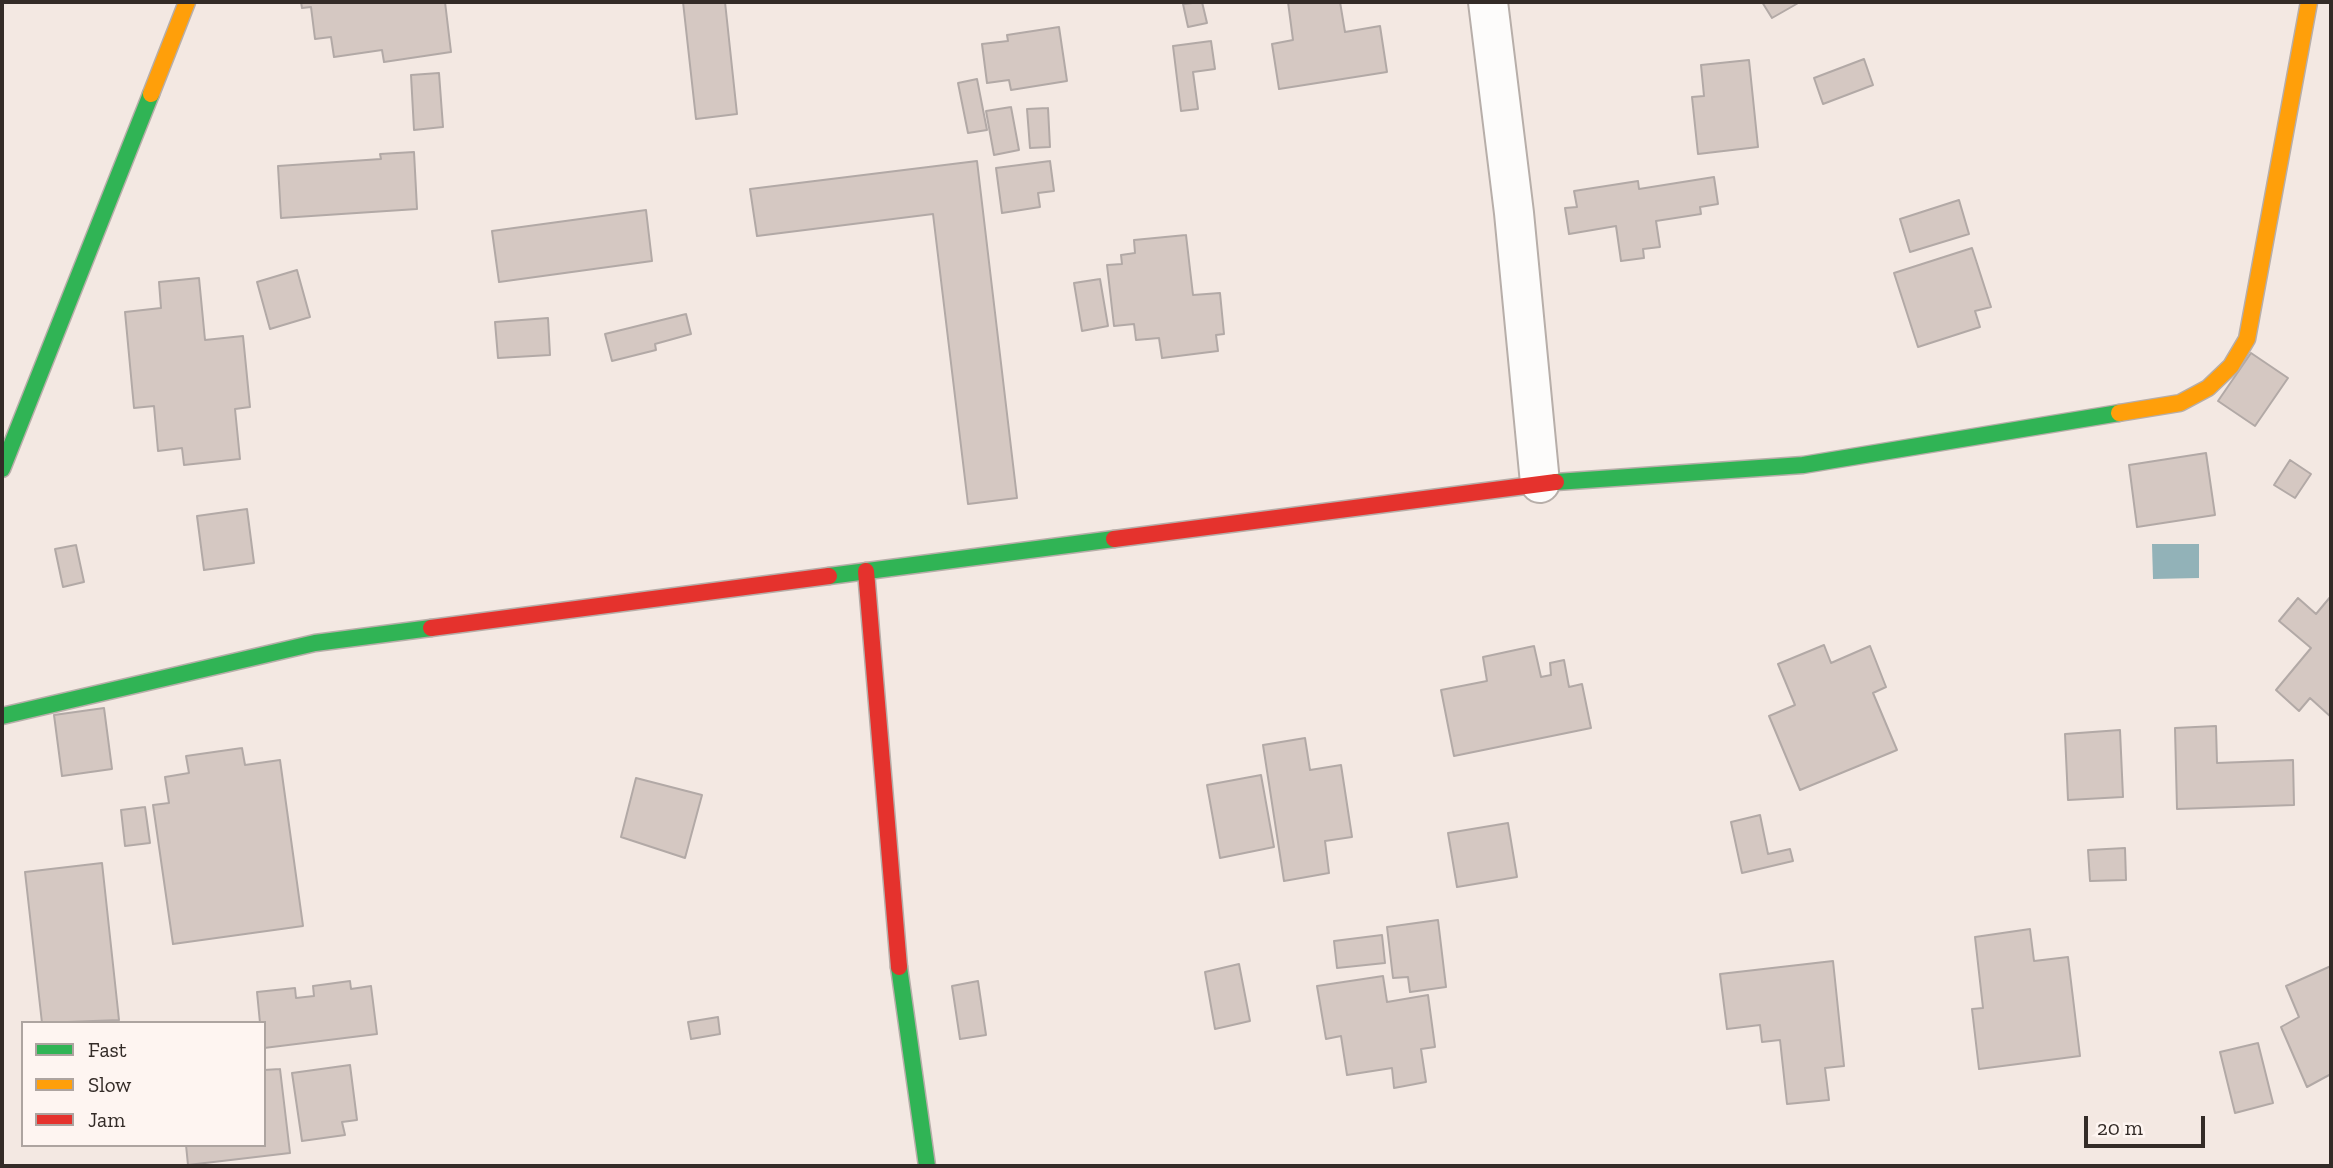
<!DOCTYPE html>
<html>
<head>
<meta charset="utf-8">
<style>
	body { margin:0 }
	#map { position:relative; width:2333px; height:1168px; overflow:hidden; background:#f3e8e2; font-family:"Zilla Slab",serif }
	canvas { display:block }
	.frame { position:absolute; inset:0; border:4px solid #332b27; pointer-events:none }
	.legend { position:absolute; left:21px; top:1021px; width:245px; height:126px; box-sizing:border-box; background:#fef5f1; border:2px solid #ada4a0; margin:0; padding:9px 12px; list-style:none; font-size:21px; color:#332b27 }
	.legend li { display:flex; align-items:center; gap:14px; height:35px }
	.legend b { width:35px; border:2px solid #ada4a0 }
	.scale { position:absolute; left:2084px; top:1116px; width:121px; height:32px; box-sizing:border-box; border:4px solid #332b27; border-top:0; padding-left:9px; font-size:21px; line-height:24px; white-space:nowrap; color:#332b27; -webkit-text-stroke:5px #fef5f1; paint-order:stroke }
</style>
</head>
<body>
<div id="map">
<canvas width="2333" height="1168"></canvas>
<div class="frame"></div>
<ul class="legend">
<li><b style="height:9px;background:#30b455"></b>Fast</li>
<li><b style="height:9px;background:#ff9f0a"></b>Slow</li>
<li><b style="height:9px;background:#e5322d"></b>Jam</li>
</ul>
<div class="scale">20 m</div>
</div>
<script>
const ctx = document.querySelector('canvas').getContext('2d');
ctx.lineJoin = 'round';
function fillPath(path, color) { ctx.fillStyle = color; ctx.fill(path, 'evenodd'); }
const poly = rows => new Path2D(rows.map(r => 'M' + r).join(''));
function stroke(path, color, width, dash) { ctx.strokeStyle = color; ctx.lineWidth = width; ctx.lineCap = dash ? 'butt' : 'round'; ctx.setLineDash(dash || []); ctx.stroke(path); }
const water = poly([
	[2152,544,2199,544,2199,578,2153,579]
]);
const building = poly([
	[301,2,445,2,451,52,384,62,382,50,334,57,331,37,315,39,311,7,302,8,301,2],
	[683,2,725,2,737,114,696,119,683,2],
	[1202,2,1207,23,1188,27,1183,4,1202,2],
	[1288,2,1340,2,1345,32,1380,26,1387,72,1279,89,1272,44,1293,40,1288,2],
	[1762,2,1800,2,1772,18,1762,2],
	[1059,27,1067,81,1011,90,1009,80,987,83,982,44,1008,41,1007,35,1059,27],
	[1211,41,1215,69,1193,72,1198,109,1181,111,1173,46,1211,41],
	[1864,59,1873,85,1823,104,1814,78,1864,59],
	[1749,60,1758,147,1698,154,1692,97,1704,96,1701,65,1749,60],
	[439,73,443,127,414,130,411,75,439,73],
	[977,79,987,130,968,133,958,83,977,79],
	[1011,107,1019,150,994,155,986,111,1011,107],
	[1048,108,1050,147,1030,148,1027,109,1048,108],
	[414,152,417,209,281,218,278,166,381,159,380,154,414,152],
	[977,161,1017,498,968,504,933,214,757,236,750,189,977,161],
	[1050,161,1054,191,1038,193,1040,207,1002,213,996,168,1050,161],
	[1714,177,1718,204,1700,207,1701,214,1656,221,1660,247,1643,249,1644,258,1621,261,1616,226,1569,234,1565,208,1577,207,1574,191,1638,181,1639,189,1714,177],
	[1959,200,1969,234,1910,252,1900,219,1959,200],
	[646,210,652,261,499,282,492,231,646,210],
	[1186,235,1193,295,1220,293,1224,334,1216,335,1218,351,1162,358,1159,338,1136,340,1134,324,1114,326,1107,265,1122,264,1121,255,1135,253,1134,240,1186,235],
	[1972,248,1991,307,1975,311,1980,327,1918,347,1894,273,1972,248],
	[297,270,310,317,270,329,257,282,297,270],
	[199,278,205,340,243,336,250,407,235,409,240,459,184,465,182,448,158,451,154,406,134,408,125,312,161,308,159,282,199,278],
	[1100,279,1108,326,1082,331,1074,283,1100,279],
	[686,314,691,334,655,344,656,350,612,361,605,334,686,314],
	[548,318,550,355,498,358,495,322,548,318],
	[2251,353,2288,378,2255,426,2218,401,2251,353],
	[2206,453,2215,515,2137,527,2129,465,2206,453],
	[2290,460,2311,474,2295,498,2274,485,2290,460],
	[247,509,254,563,204,570,197,516,247,509],
	[76,545,84,582,63,587,55,549,76,545],
	[2331,596,2331,717,2310,698,2299,711,2276,690,2311,648,2279,621,2298,598,2316,614,2331,596],
	[1824,645,1831,663,1870,646,1886,687,1873,693,1897,750,1800,790,1769,716,1795,705,1778,664,1824,645],
	[1534,646,1541,677,1551,675,1550,663,1564,660,1569,687,1582,684,1591,728,1454,756,1441,690,1487,681,1483,657,1534,646],
	[104,708,112,769,62,776,54,715,104,708],
	[2216,726,2217,763,2293,760,2294,805,2177,809,2175,728,2216,726],
	[2120,730,2123,797,2068,800,2065,734,2120,730],
	[1305,738,1310,770,1341,765,1352,837,1325,841,1329,873,1284,881,1263,745,1305,738],
	[242,748,245,765,280,760,303,926,173,944,153,805,169,803,165,777,189,773,186,756,242,748],
	[1261,775,1274,847,1220,858,1207,785,1261,775],
	[636,778,702,795,685,858,621,837,636,778],
	[145,807,150,843,125,846,121,810,145,807],
	[1760,815,1768,854,1790,849,1793,861,1742,873,1731,822,1760,815],
	[1508,823,1517,877,1457,887,1448,833,1508,823],
	[2125,848,2126,880,2090,881,2088,850,2125,848],
	[102,863,119,1020,42,1023,25,872,102,863],
	[1438,920,1446,987,1410,992,1408,977,1393,978,1387,927,1438,920],
	[2030,929,2034,961,2068,957,2080,1056,1979,1069,1972,1009,1983,1008,1975,937,2030,929],
	[1382,935,1385,963,1337,968,1334,941,1382,935],
	[1833,961,1844,1066,1825,1068,1829,1100,1787,1104,1780,1040,1762,1042,1760,1025,1727,1029,1720,974,1833,961],
	[1239,964,1250,1021,1215,1029,1205,972,1239,964],
	[2331,966,2331,1074,2307,1087,2281,1027,2299,1017,2286,986,2331,966],
	[1383,976,1387,1002,1428,995,1435,1047,1421,1049,1426,1082,1394,1088,1392,1068,1347,1075,1341,1036,1326,1039,1317,986,1383,976],
	[350,981,351,989,371,986,377,1034,264,1048,264,1023,260,1023,257,992,295,988,296,998,314,996,313,986,350,981],
	[978,981,986,1035,960,1039,952,986,978,981],
	[718,1017,720,1034,691,1039,688,1022,718,1017],
	[2258,1043,2273,1103,2235,1113,2220,1052,2258,1043],
	[350,1065,357,1120,342,1122,345,1135,302,1141,292,1073,350,1065],
	[280,1069,290,1153,188,1165,186,1145,264,1145,264,1070,280,1069]
]);
const street = poly([
	[1488,2,1514,213,1540,483]
]);
const fast = poly([
	[2,469,151,94],
	[1556,482,1803,465,2119,413],
	[829,576,1114,539],
	[2,716,315,643,431,628],
	[899,967,927,1166]
]);
const slow = poly([
	[151,94,187,2],
	[2119,413,2180,403,2208,388,2231,366,2247,339,2309,2]
]);
const jam = poly([
	[1114,539,1556,482],
	[866,571,899,967],
	[431,628,829,576]
]);
fillPath(water, '#92b2b8');
fillPath(building, '#d5c8c2');
stroke(building, '#b2a9a6', 2);
stroke(street, '#b7aea9', 42);
stroke(fast, '#b7aea9', 19);
stroke(slow, '#b7aea9', 19);
stroke(jam, '#b7aea9', 19);
stroke(street, '#fdfcfb', 38);
stroke(fast, '#30b455', 16);
stroke(slow, '#ff9f0a', 16);
stroke(jam, '#e5322d', 16);
</script>
</body>
</html>
